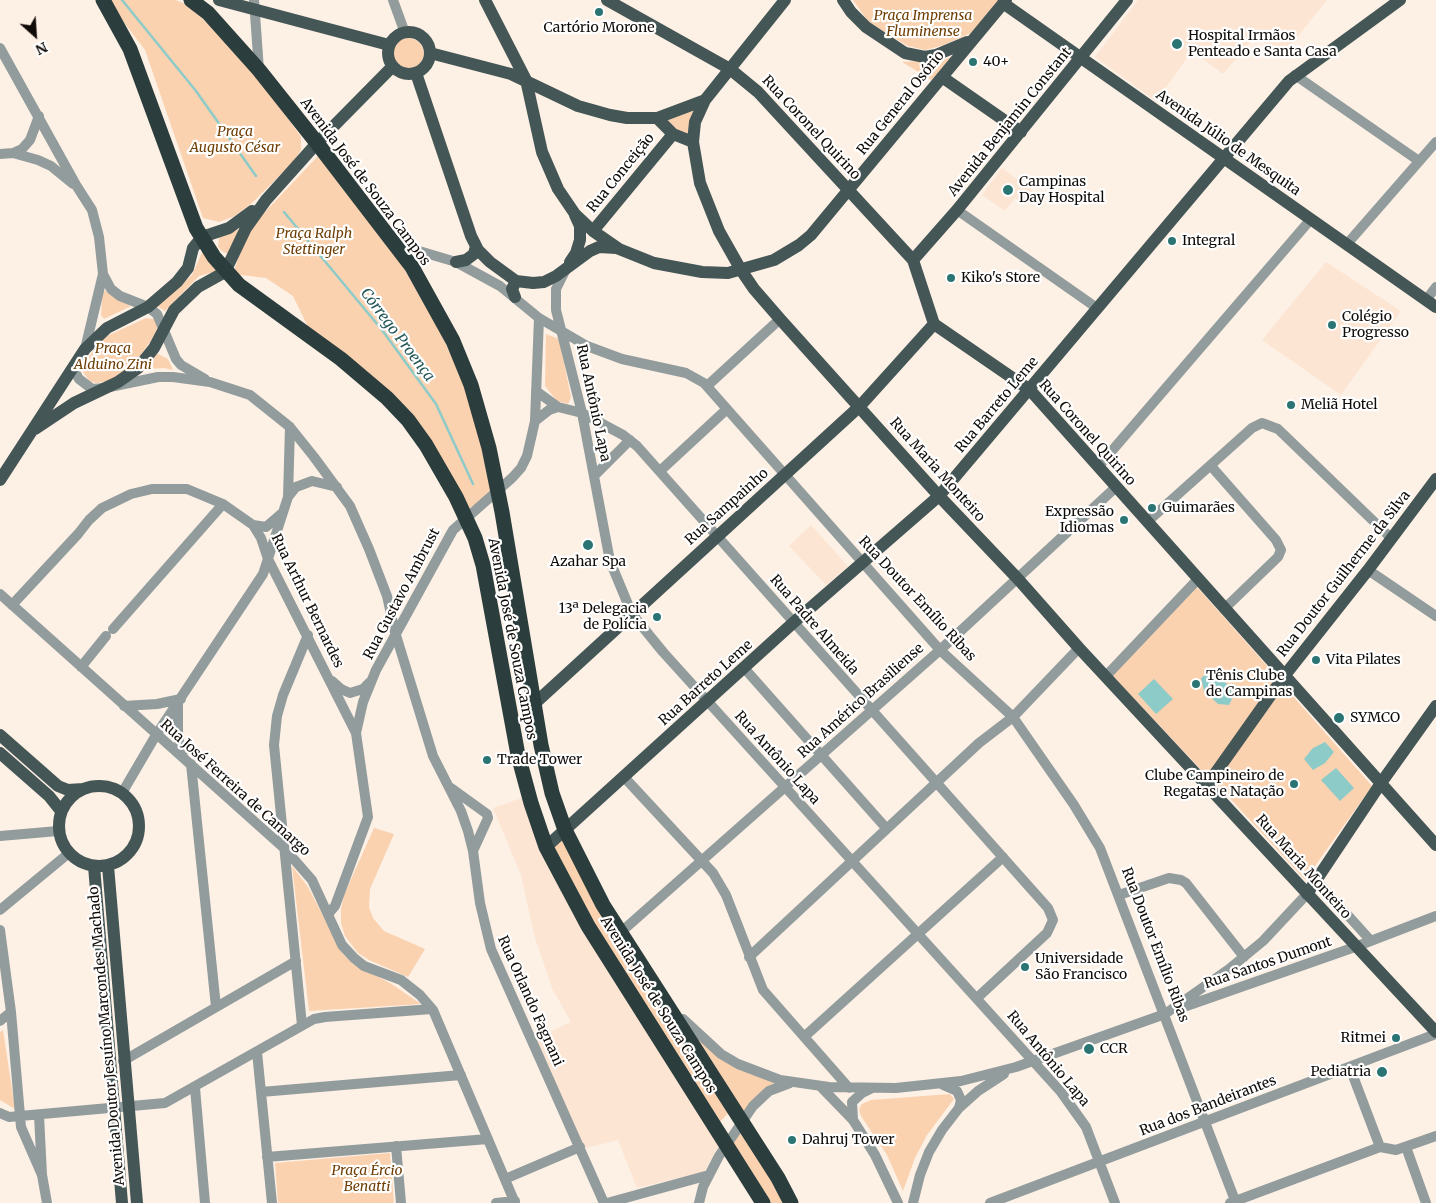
<!DOCTYPE html>
<html>
<head>
<meta charset="utf-8">
<style>
	body { margin:0 }
	#map { position:relative; width:1436px; height:1203px; overflow:hidden; background:#fdf0e5; font-family:Merriweather,serif }
	canvas { display:block }
	.north { position:absolute; left:10px; top:10px; width:50px; height:50px; -webkit-text-stroke:4px #fff; paint-order:stroke; rotate:154deg; font-size:14px; font-weight:700; line-height:20px; text-align:center; color:#100b07 }
	.north::after { content:''; display:block; margin:auto; width:18px; height:22px; background:#100b07; clip-path:polygon(50% 0,100% 100%,50% 72%,0 100%) }
</style>
</head>
<body>
<div id="map">
<canvas width="1436" height="1203"></canvas>
<div class="north">N</div>
</div>
<script>
const ctx = document.querySelector('canvas').getContext('2d');
ctx.lineJoin = 'round';
function fillPath(path, color) { ctx.fillStyle = color; ctx.fill(path, 'evenodd'); }
const poly = rows => new Path2D(rows.map(r => 'M' + r).join(''));
function stroke(path, color, width, dash) { ctx.strokeStyle = color; ctx.lineWidth = width; ctx.lineCap = dash ? 'butt' : 'round'; ctx.setLineDash(dash || []); ctx.stroke(path); }
function write(font, color, halo, rows, align = 'center') {
  ctx.font = font + ' Merriweather,serif'; ctx.lineWidth = 4.5; ctx.setLineDash([]); ctx.textBaseline = 'middle'; ctx.strokeStyle = halo; ctx.fillStyle = color; for (const [text, x, y, turn = 0] of rows) {
    ctx.save(); ctx.translate(x, y); ctx.rotate((+turn || 0) * Math.PI / 180); ctx.textAlign = isNaN(turn) ? turn : align; if (halo) ctx.strokeText(text, 0, 0); ctx.fillText(text, 0, 0); ctx.restore();
  }
}
const built = poly([
	[1138,0,1327,0,1282,56,1255,37,1223,74,1192,51,1156,101,1095,57],
	[1002,168,1033,191,1024,204,1015,198,1005,211,982,195],
	[1326,262,1401,311,1341,395,1262,340],
	[811,525,848,566,826,585,789,546],
	[525,797,720,1144,704,1172,637,1188,618,1140,585,1148,532,1040,571,1022,552,988,535,938,521,875,493,808]
]);
const green = poly([
	[107,0,175,0,186,4,227,41,280,107,301,137,301,150,293,162,253,202,235,216,219,222,203,218,145,50],
	[853,0,1002,0,975,31,944,45,925,50,908,46,887,34,867,20],
	'392 54a16 16 0 1 1 32 0a16 16 0 1 1-32 0Z',
	[959,53,933,81,902,62,946,59],
	[697,108,690,137,685,136,665,120],
	[318,156,401,264,434,320,462,378,494,492,468,509,423,428,310,331,293,296,266,278,233,274,248,230],
	[241,229,229,254,223,252,218,247,219,236],
	[203,250,217,271,199,276,165,311,157,306,192,275],
	[105,290,109,293,131,306,104,319,101,315,102,296],
	[146,318,154,319,158,326,154,336,135,363,109,381,97,383,90,382,83,372,84,364,97,345,107,336],
	[546,334,559,339,571,397,568,404,557,401,545,386],
	[156,353,168,359,173,370,164,368,148,369,146,366],
	[1196,586,1277,677,1207,776,1112,675],
	[1284,686,1372,786,1305,880,1215,782],
	[374,828,394,834,370,889,369,907,373,918,384,931,425,949,408,977,369,960,358,953,345,936,341,923,341,909,344,895],
	[564,836,731,1110,718,1124,674,1057,550,847],
	[292,866,308,887,343,954,353,964,390,983,421,1004,309,1011],
	[3,1030,15,1109,0,1100,0,1032],
	[698,1039,769,1079,775,1084,743,1114,694,1042],
	[950,1094,954,1099,927,1135,915,1158,903,1191,887,1155,861,1116,859,1109,862,1104,871,1100],
	[742,1131,788,1203,767,1203,731,1146],
	[390,1153,394,1203,278,1203,275,1163]
]);
const water = poly([
	[1210,672,1219,676,1230,687,1233,697,1229,705,1218,704,1204,691,1201,678],
	[1154,679,1173,699,1156,714,1138,694],
	[1325,742,1334,752,1325,763,1313,770,1304,759,1313,748],
	[1336,768,1354,788,1340,801,1321,780]
]);
const stream = poly([
	[122,0,196,91,256,176],
	[284,212,382,330,436,404,473,484]
]);
const minor = poly([
	[254,0,259,70],
	[393,0,405,33],
	[0,48,76,185,92,210,99,237,103,274,85,349],
	[1295,75,1419,161],
	[13,153,22,149,30,140,39,116],
	[0,154,13,153,38,160,51,166,73,184],
	[957,210,1097,308],
	[394,240,419,251,456,262,500,286,539,318,587,346,622,359,686,373,704,383,940,650,1013,717,1074,805,1100,848,1236,1203],
	[1347,244,1436,142],
	[566,269,556,289,556,310,582,413,610,561,632,614,663,652,1061,1092,1086,1127,1115,1203],
	[103,274,111,289,120,296,148,307,157,314,176,359,181,365,205,379],
	[1426,300,1436,287],
	[76,365,75,372,79,379,92,389,105,388,158,377,173,377,210,382,250,395,290,427,314,457,350,506,369,549,387,596,395,632,433,756,461,811,468,831,473,851,480,903,491,949,604,1203],
	[707,386,780,319],
	[536,391,558,407,582,413,623,435,637,446,1048,908,1053,920,1047,933,977,998],
	[535,421,549,410,558,407],
	[1211,466,1276,540,1281,550,1278,557,1224,609],
	[1098,467,1311,219],
	[660,471,727,409],
	[594,476,630,440],
	[288,497,296,487,312,481,337,487],
	[1147,522,1252,428,1262,423,1278,429,1392,539],
	[253,525,266,527,281,514],
	[1368,570,1436,616],
	[0,594,284,848,312,880,342,945,354,958,364,966,401,980,420,995,433,1010,515,1203],
	[12,605,78,534,89,520,102,508,131,494,152,489,187,489,223,504,253,525,261,538,268,559,356,733,368,817,335,906,329,913],
	[113,629,223,504],
	[81,667,106,636],
	[745,669,886,828],
	[1106,676,1197,580],
	[332,681,341,689,350,693,363,689,370,682],
	[178,705,178,736,183,757],
	[124,706,157,704,181,699],
	[356,733,363,702,376,670,453,530,512,478,521,468,527,456,535,421,539,318],
	[191,764,216,1007],
	[624,777,713,873,726,895,763,990,849,1088],
	[451,788,487,814,488,818,473,851],
	[122,793,156,735,263,574,288,497,290,427],
	[0,836,58,831],
	[1317,881,1371,941],
	[1119,895,1169,878,1181,880,1186,883,1244,957],
	[0,910,69,853],
	[0,930,11,1012,21,1127,42,1175],
	[621,932,940,650,1116,487],
	[749,957,979,743,1013,717,1079,648],
	[1178,1009,1355,947,1436,916],
	[683,1019,721,1054,738,1064,780,1080,829,1087,896,1088,961,1081,1016,1067,1165,1014,1229,969,1263,941,1307,894],
	[0,1021,11,1012],
	[302,1025,274,745,277,716,283,695,308,635],
	[804,1037,1003,857],
	[257,1052,272,1203],
	[123,1061,296,961],
	[1350,1068,1380,1147],
	[943,1085,957,1091,961,1100,959,1108],
	[821,1087,853,1120,875,1155,898,1203],
	[195,1088,205,1203],
	[261,1092,461,1075],
	[0,1113,9,1117,20,1116,165,1103,314,1019,325,1017,432,1009],
	[39,1115,42,1175,47,1203],
	[853,1120,852,1102,862,1093,872,1088],
	[396,1146,401,1203],
	[1406,1147,1426,1203],
	[267,1157,488,1139],
	[505,1179,580,1147],
	[496,1203,515,1201],
	[607,1203,709,1175],
	[699,1203,703,1187,719,1156,753,1106,769,1091,790,1083],
	[913,1203,920,1175,929,1152,942,1130,959,1108,978,1091,1004,1074],
	[990,1203,1436,1034],
	[1230,1203,1380,1147,1396,1150,1436,1136]
]);
const major = poly([
	[219,0,389,45],
	[485,0,526,80,542,152,558,189,575,214,593,231,619,249,654,263,702,272,728,273,774,260,799,245,811,235,1006,0],
	[607,0,730,69,758,92,913,260,934,324,1030,390,1436,845],
	[785,0,705,100,695,122,693,142,700,183,719,231,741,270,754,289,780,319,939,496,1018,579,1079,648,1436,1032],
	[843,0,851,12,866,27,905,53,925,57,936,55,967,42],
	[1003,3,1436,307],
	'388 53a21 21 0 1 1 42 0a21 21 0 1 1-42 0Z',
	[430,53,511,74,578,106,610,115,627,118,657,118,705,100],
	[416,73,471,236,478,250,490,262,516,281,533,283,544,282,556,276,590,251,599,247,616,248],
	[942,77,1021,132],
	[657,118,673,134,693,142],
	[593,231,673,134],
	[913,260,957,210,1127,0],
	[456,262,466,260,474,254,476,246],
	[570,262,576,253,580,240,580,226,575,215],
	[515,297,512,289,516,281],
	[35,429,74,403,118,382,138,368,154,348,174,310,198,287,225,272,246,228,266,200,317,143,392,67],
	[0,480,85,349,107,328,148,307,177,282,188,268,193,248,202,237,229,228,252,211],
	[533,705,860,406,934,324],
	[0,735,58,786,68,790,83,789],
	[0,753,49,796,61,811],
	[1207,785,1285,675,1368,570,1436,479],
	'59 826a40 40 0 1 1 80 0a40 40 0 1 1-80 0Z',
	[546,847,793,623,939,496,1289,81,1400,0],
	[94,866,122,1203],
	[108,866,137,1203],
	[1307,894,1381,783,1436,706]
]);
const highway = poly([
	[103,0,130,49,196,228,214,257,239,285,341,359,387,398,408,420,426,445,456,497,475,538,483,565,518,755,531,803,546,847,588,926,763,1203],
	[191,0,208,13,259,70,317,143,412,267,453,341,471,385,489,448,502,512,541,745,552,793,565,830,603,905,778,1178,791,1203]
]);
const markers = [
	[599,12,5,"#2a7473"],
	[1177,44,6,"#2a7473"],
	[973,62,5,"#2a7473"],
	[1008,190,6,"#2a7473"],
	[1172,241,5,"#2a7473"],
	[951,278,5,"#2a7473"],
	[1332,325,5,"#2a7473"],
	[1291,405,5,"#2a7473"],
	[1152,508,5,"#2a7473"],
	[1124,520,5,"#2a7473"],
	[588,545,6,"#2a7473"],
	[657,617,5,"#2a7473"],
	[1316,660,5,"#2a7473"],
	[1196,684,5,"#2a7473"],
	[1339,718,6,"#2a7473"],
	[487,760,5,"#2a7473"],
	[1294,784,5,"#2a7473"],
	[1025,967,5,"#2a7473"],
	[1396,1038,5,"#2a7473"],
	[1089,1049,6,"#2a7473"],
	[1382,1072,6,"#2a7473"],
	[792,1140,5,"#2a7473"]
];
const parkNames = [
	["Praça Imprensa",923,16],
	["Fluminense",923,32],
	["Praça",235,132],
	["Augusto César",235,148],
	["Praça Ralph",314,234],
	["Stettinger",314,250],
	["Praça",113,349],
	["Alduino Zini",113,365],
	["Praça Ércio",367,1171],
	["Benatti",367,1187]
];
const poiNames = [
	["Cartório Morone",599,28,"center"],
	["Hospital Irmãos",1188,36],
	["Penteado e Santa Casa",1188,52],
	["40+",983,62],
	["Campinas",1019,182],
	["Day Hospital",1019,198],
	["Integral",1182,241],
	["Kiko's Store",961,278],
	["Colégio",1342,317],
	["Progresso",1342,333],
	["Meliã Hotel",1301,405],
	["Guimarães",1162,508],
	["Expressão",1114,512,"right"],
	["Idiomas",1114,528,"right"],
	["Azahar Spa",588,562,"center"],
	["13ª Delegacia",647,609,"right"],
	["de Polícia",647,625,"right"],
	["Vita Pilates",1326,660],
	["Tênis Clube",1206,676],
	["de Campinas",1206,692],
	["SYMCO",1350,718],
	["Trade Tower",497,760],
	["Clube Campineiro de",1284,776,"right"],
	["Regatas e Natação",1284,792,"right"],
	["Universidade",1035,959],
	["São Francisco",1035,975],
	["Ritmei",1386,1038,"right"],
	["CCR",1100,1049],
	["Pediatria",1371,1072,"right"],
	["Dahruj Tower",802,1140]
];
const streetNames = [
	["Rua General Osório",901,103,-51],
	["Avenida Benjamin Constant",1010,122,-51],
	["Rua Coronel Quirino",811,128,47],
	["Avenida Júlio de Mesquita",1228,143,35],
	["Rua Conceição",621,173,-51],
	["Avenida José de Souza Campos",365,182,53],
	["Rua Antônio Lapa",593,403,78],
	["Rua Barreto Leme",997,405,-50],
	["Rua Coronel Quirino",1087,433,48],
	["Rua Maria Monteiro",937,470,48],
	["Rua Sampainho",727,507,-42],
	["Rua Doutor Guilherme da Silva",1344,574,-52],
	["Rua Gustavo Ambrust",402,594,-62],
	["Rua Doutor Emílio Ribas",917,599,47],
	["Rua Arthur Bernardes",307,601,64],
	["Rua Padre Almeida",814,625,49],
	["Avenida José de Souza Campos",512,639,79],
	["Rua Barreto Leme",706,683,-42],
	["Rua Américo Brasiliense",861,701,-42],
	["Rua Antônio Lapa",777,758,48],
	["Rua José Ferreira de Camargo",235,788,42],
	["Rua Maria Monteiro",1303,867,48],
	["Rua Doutor Emílio Ribas",1155,945,69],
	["Rua Santos Dumont",1268,963,-19],
	["Rua Orlando Fagnani",530,1001,66],
	["Avenida José de Souza Campos",658,1005,58],
	["Avenida Doutor Jesuíno Marcondes Machado",107,1036,-95],
	["Rua Antônio Lapa",1048,1059,50],
	["Rua dos Bandeirantes",1208,1106,-21]
];
const waterNames = [
	["Córrego Proença",397,335,53]
];
fillPath(built, '#fce5d3');
fillPath(green, '#fad2b0');
fillPath(water, '#8dcbc9');
stroke(stream, '#8dcbc9', 2.5);
stroke(minor, '#929c9c', 10);
stroke(major, '#455656', 12);
stroke(highway, '#2b3e3d', 15);
for (const [x, y, r, color] of markers) { const dot = new Path2D(); dot.arc(x, y, r, 0, 2 * Math.PI); ctx.fillStyle = color; ctx.fill(dot); stroke(dot, '#fff', 2); }
write('italic 14px', '#6e3d03', '#fff', parkNames);
write('14px', '#100b07', '#fff', poiNames, 'left');
write('14px', '#100b07', '#fff', streetNames);
write('italic 15px', '#225756', '#fff', waterNames);
</script>
</body>
</html>
